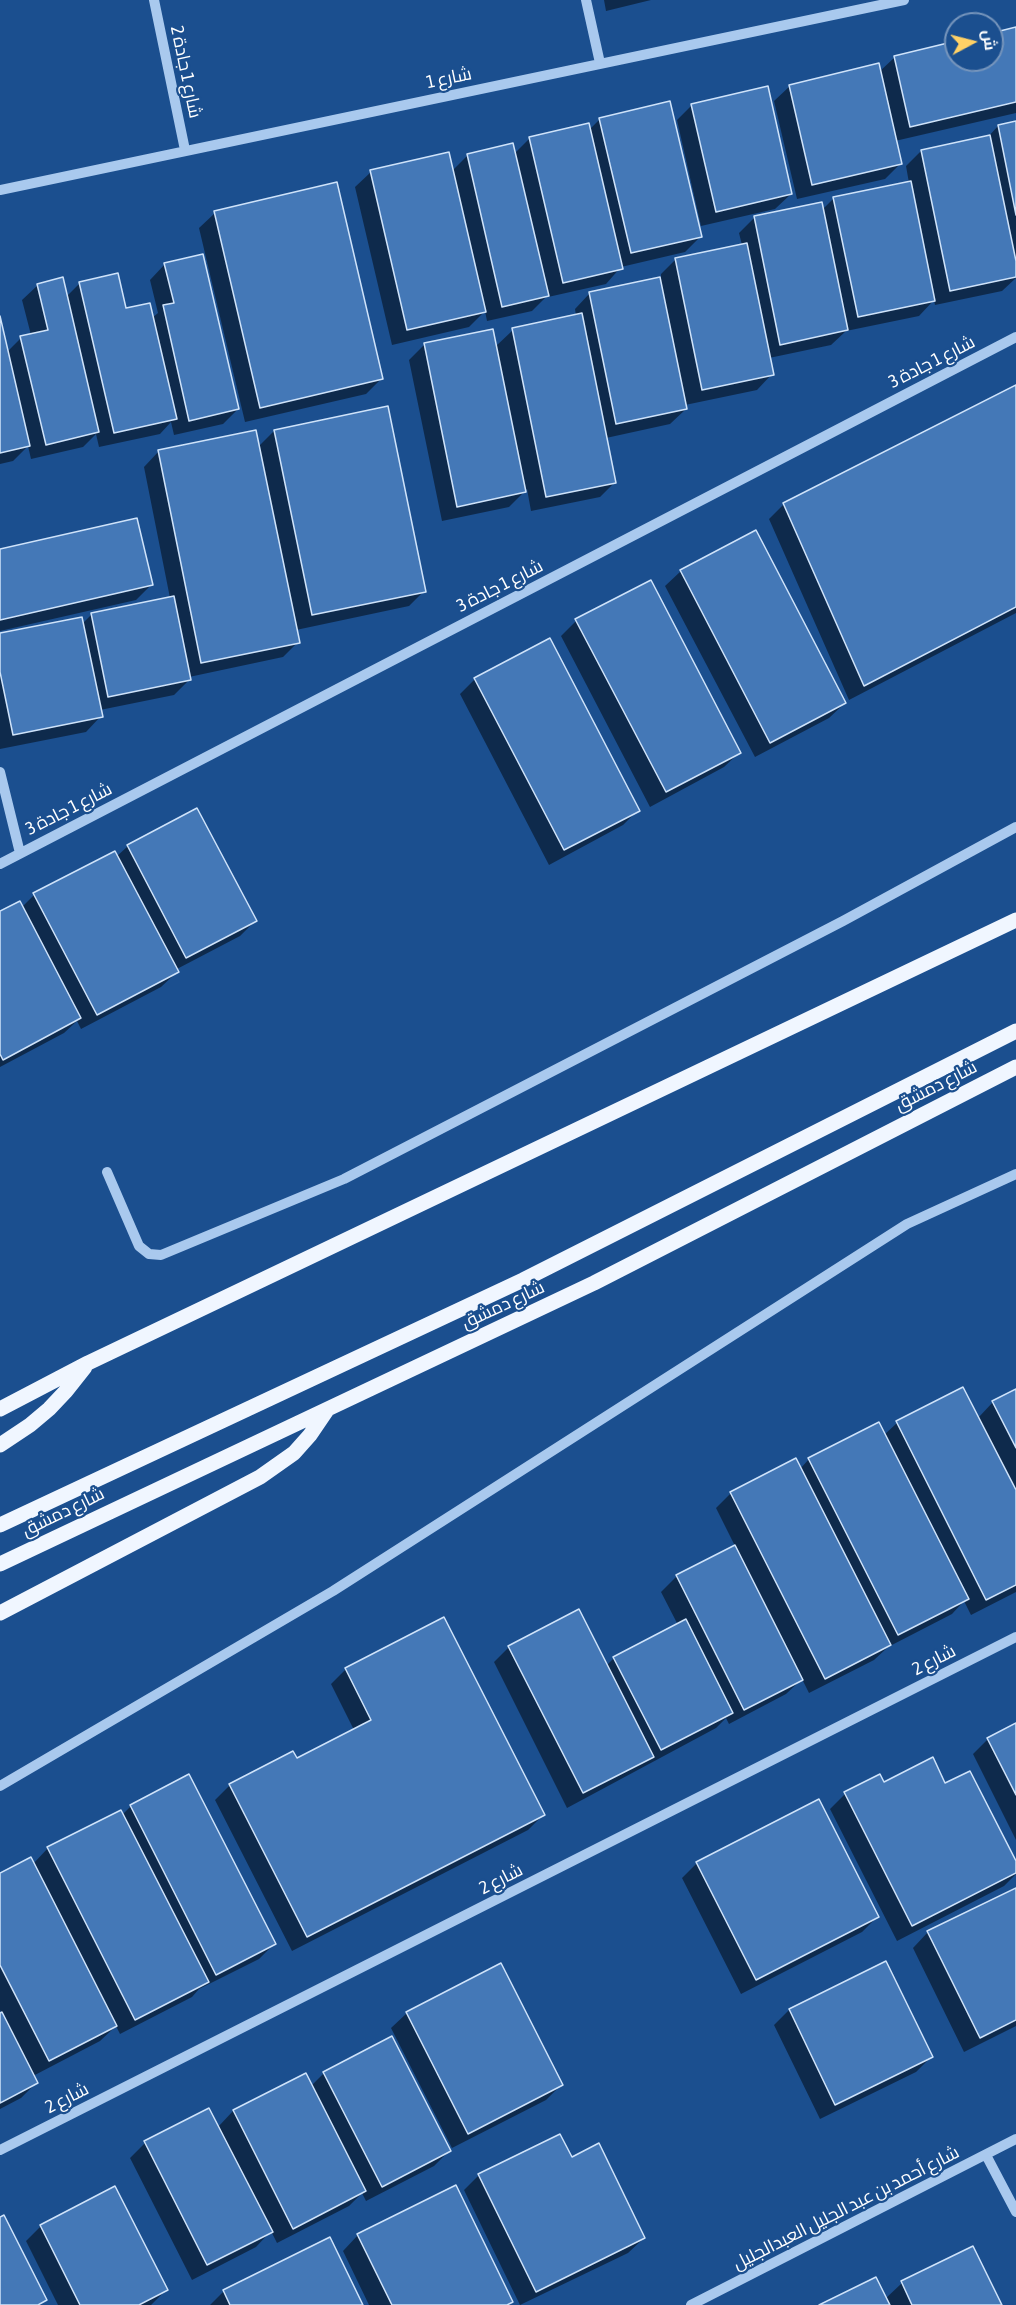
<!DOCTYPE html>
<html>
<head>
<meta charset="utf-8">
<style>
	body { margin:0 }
	#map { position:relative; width:1016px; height:2305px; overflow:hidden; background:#1b4f8f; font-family:"Asap Condensed",Cairo,sans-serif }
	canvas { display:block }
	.north { position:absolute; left:944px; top:12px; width:60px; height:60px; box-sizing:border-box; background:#1b4f8f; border:2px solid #7695bc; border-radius:50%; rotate:83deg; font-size:16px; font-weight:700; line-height:24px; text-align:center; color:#fff }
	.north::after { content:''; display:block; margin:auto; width:21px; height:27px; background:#ffd166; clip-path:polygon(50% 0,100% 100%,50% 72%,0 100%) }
</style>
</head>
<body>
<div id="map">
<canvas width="1016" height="2305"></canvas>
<div class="north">ش</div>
</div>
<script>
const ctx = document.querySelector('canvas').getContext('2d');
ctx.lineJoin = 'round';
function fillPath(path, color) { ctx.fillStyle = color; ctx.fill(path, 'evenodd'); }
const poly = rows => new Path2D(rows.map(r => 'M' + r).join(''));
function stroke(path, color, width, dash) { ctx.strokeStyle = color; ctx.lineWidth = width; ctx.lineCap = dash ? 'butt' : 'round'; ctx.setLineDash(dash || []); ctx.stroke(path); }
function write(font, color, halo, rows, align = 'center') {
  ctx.font = font + ' "Asap Condensed",Cairo,sans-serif'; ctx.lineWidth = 4.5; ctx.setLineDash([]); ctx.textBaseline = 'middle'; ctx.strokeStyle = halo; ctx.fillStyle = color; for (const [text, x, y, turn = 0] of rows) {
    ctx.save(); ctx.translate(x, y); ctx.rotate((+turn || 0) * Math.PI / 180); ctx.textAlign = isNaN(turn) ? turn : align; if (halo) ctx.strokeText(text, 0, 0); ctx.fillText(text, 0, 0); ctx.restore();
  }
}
const shadow = poly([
	[604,0,651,0,606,11],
	[1016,29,1016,113,895,141,900,164,885,179,797,199,774,101,790,86,879,72,895,57,956,43,956,60,992,60,992,34],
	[692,105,791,194,775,209,701,226,677,120],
	[600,119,700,237,685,252,621,267,606,284,548,297,548,295,532,311,487,321,485,311,469,327,392,345,355,187,371,172,452,171,468,155,514,154,530,138,589,130],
	[1016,123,1016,278,1002,291,935,305,934,300,919,316,846,331,831,345,769,358,772,374,757,390,685,405,686,409,670,424,606,438,615,482,600,497,531,511,527,489,509,507,442,521,409,360,424,345,492,331,495,347,513,330,576,316,575,309,590,293,661,278,661,274,676,259,742,245,739,233,754,218,822,210,834,198,909,183,906,166,921,151,987,138,998,126],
	[215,213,381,379,366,394,245,422,199,228],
	[165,264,238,409,223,424,174,435,171,422,160,434,99,447,96,434,83,447,31,459,28,446,13,461,0,464,0,323,7,352,21,338,31,335,22,300,38,285,66,297,80,283,125,310,152,318,158,313,150,280],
	[1016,387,1016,613,849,700,769,519,784,504],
	[274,431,424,591,409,606,296,630,298,642,283,657,189,677,189,680,174,695,100,710,101,716,86,732,0,749,0,635,82,624,91,615,170,598,144,467,159,451,258,447],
	[0,551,151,585,136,600,0,631],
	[681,571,845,703,829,718,755,757,665,586],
	[576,621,740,752,724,767,650,807,561,636],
	[475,679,638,810,623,825,549,865,460,694],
	[128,846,255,921,240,936,175,970,177,972,161,987,81,1029,77,1021,64,1033,0,1067,0,913,22,907,34,895,116,857],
	[1016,1391,1016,1592,971,1615,964,1601,952,1614,888,1647,874,1660,809,1693,802,1679,786,1694,729,1724,726,1718,716,1728,567,1808,494,1662,509,1647,606,1666,614,1658,678,1625,661,1592,677,1576,735,1546,716,1508,731,1493,800,1469,809,1459,884,1435,897,1423,978,1418,993,1402],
	[346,1669,543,1815,528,1830,292,1951,215,1800,230,1785,296,1761,354,1730,331,1684],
	[1016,1724,1016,1840,973,1754,988,1739],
	[884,1784,945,1785,1016,1865,1016,1874,1004,1886,897,1941,830,1809,845,1794],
	[131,1806,274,1944,259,1959,199,1989,192,1997,120,2034,116,2026,100,2041,33,2076,36,2083,21,2098,0,2109,0,2015,2,2014,0,2010,0,1875,33,1864,48,1848,122,1815],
	[697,1863,877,1917,862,1932,741,1994,682,1878],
	[1016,1889,1016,2026,964,2052,913,1948,928,1932],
	[885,1963,931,2057,916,2072,820,2119,774,2025,789,2010],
	[407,2013,561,2085,546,2100,452,2148,391,2028],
	[324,2073,449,2151,434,2166,366,2201,362,2193,349,2206,277,2243,271,2231,256,2247,192,2280,130,2158,145,2143,218,2127,233,2111,305,2075,311,2086],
	[571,2159,644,2238,628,2253,520,2305,464,2190,479,2175],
	[41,2226,166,2290,151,2305,58,2305,26,2241],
	[358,2235,511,2302,508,2305,369,2305,343,2251],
	[972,2248,1000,2305,822,2305,885,2299,902,2283],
	[224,2291,362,2305,210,2305]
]);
const building = poly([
	[1016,27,1016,102,910,127,894,56,956,41,956,60,992,60,992,33,1016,27],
	[879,63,902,164,812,185,789,85,879,63],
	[768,86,792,194,716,212,691,104,768,86],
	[670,101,702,237,631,253,599,118,670,101],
	[1016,121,1016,215,998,125,1016,121],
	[589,123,623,269,563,283,529,137,589,123],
	[990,135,1016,261,1016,277,950,291,921,150,990,135],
	[513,143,549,296,502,307,467,154,513,143],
	[449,152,486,312,407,330,370,170,449,152],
	[911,181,935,301,858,317,833,197,911,181],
	[337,182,383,379,260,408,214,211,337,182],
	[822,202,848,330,780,345,754,216,822,202],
	[747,243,774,375,702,390,675,258,747,243],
	[203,254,239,409,189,421,163,305,174,303,164,263,203,254],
	[118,273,126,308,150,303,177,419,114,433,79,282,118,273],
	[63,277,99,432,46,445,20,336,48,330,37,284,63,277],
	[660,277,687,409,616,424,589,292,660,277],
	[582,313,616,483,546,497,512,328,582,313],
	[0,316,30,446,0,453,0,316],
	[493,329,526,492,457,507,424,343,493,329],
	[1016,385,1016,607,864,686,783,503,1016,385],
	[388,406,426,592,312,615,274,430,388,406],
	[256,430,300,643,201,663,158,450,256,430],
	[137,518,153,585,0,620,0,549,137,518],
	[756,530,846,703,770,743,680,570,756,530],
	[651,580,741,753,666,792,575,619,651,580],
	[174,596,191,680,108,697,91,613,174,596],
	[82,617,103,717,13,735,0,672,0,633,82,617],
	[550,638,640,811,564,850,474,678,550,638],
	[197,808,257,921,186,958,127,845,197,808],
	[115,851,179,972,97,1015,33,893,115,851],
	[20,901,81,1018,3,1060,0,1054,0,911,20,901],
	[963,1387,1016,1490,1016,1585,986,1600,896,1421,963,1387],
	[1016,1389,1016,1448,992,1401,1016,1389],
	[879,1422,969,1599,898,1635,808,1458,879,1422],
	[796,1458,891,1645,825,1679,730,1492,796,1458],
	[735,1545,803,1680,744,1710,676,1575,735,1545],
	[579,1609,654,1757,583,1793,508,1646,579,1609],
	[444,1617,545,1815,307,1937,229,1784,293,1751,297,1758,371,1720,345,1668,444,1617],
	[686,1619,733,1713,661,1750,613,1657,686,1619],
	[1016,1723,1016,1795,987,1738,1016,1723],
	[933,1757,945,1783,970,1771,1016,1861,1016,1873,912,1926,844,1792,880,1774,884,1782,933,1757],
	[189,1774,276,1944,216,1975,130,1805,189,1774],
	[819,1799,879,1917,756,1980,696,1862,819,1799],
	[121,1810,209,1982,135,2020,47,1847,121,1810],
	[31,1857,117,2026,49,2061,0,1965,0,1873,31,1857],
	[1016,1888,1016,2020,980,2038,927,1931,1016,1888],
	[886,1961,933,2057,835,2105,789,2009,886,1961],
	[501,1963,563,2085,468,2134,406,2012,501,1963],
	[2,2012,38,2083,0,2103,0,2013,2,2012],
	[392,2036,451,2151,382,2187,323,2072,392,2036],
	[306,2073,366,2191,293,2229,233,2110,306,2073],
	[209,2108,273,2232,207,2265,144,2141,209,2108],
	[560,2134,572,2157,599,2143,645,2238,536,2292,478,2174,560,2134],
	[456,2185,513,2302,507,2305,392,2305,357,2234,456,2185],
	[115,2186,168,2290,139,2305,80,2305,40,2225,115,2186],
	[4,2215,47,2300,38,2305,0,2305,0,2217,4,2215],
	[330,2237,363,2305,230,2305,223,2290,330,2237],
	[973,2246,1002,2305,912,2305,901,2281,973,2246],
	[876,2277,890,2305,819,2305,876,2277]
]);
const minor = poly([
	[154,0,185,150],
	[586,0,600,63],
	[0,190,904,0],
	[0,772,20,853],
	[0,864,1016,337],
	[107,1172,139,1246,149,1254,161,1255,344,1179,843,921,1016,827],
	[0,1786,333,1591,907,1224,1016,1174],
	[0,2150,1016,1637],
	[986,2155,1016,2212],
	[691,2305,1016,2139]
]);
const major = poly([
	[0,1409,88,1363,1016,920],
	[0,1445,30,1425,49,1409,66,1391,85,1367],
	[0,1525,523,1280,1016,1031],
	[0,1564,594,1283,1016,1067],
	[0,1613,260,1477,294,1453,310,1435,327,1410]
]);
const streetNames = [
	["شارع 1 جادة 2",186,72,78],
	["شارع 1",449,78,-12],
	["شارع 1 جادة 3",932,362,-27],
	["شارع 1 جادة 3",500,586,-27],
	["شارع 1 جادة 3",69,809,-27],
	["شارع دمشق",936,1086,-27],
	["شارع دمشق",503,1305,-25],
	["شارع دمشق",63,1512,-26],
	["شارع 2",934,1660,-27],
	["شارع 2",501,1879,-27],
	["شارع 2",67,2098,-27],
	["شارع أحمد بن عبد الجليل العبدالجليل",846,2208,-27]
];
fillPath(shadow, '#0007');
fillPath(building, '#4478b7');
stroke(building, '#cfe3fa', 1.5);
stroke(minor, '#a9c9ee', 10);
stroke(major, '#f0f6ff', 15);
write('18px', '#fff', '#1b4f8f', streetNames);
</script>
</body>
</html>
